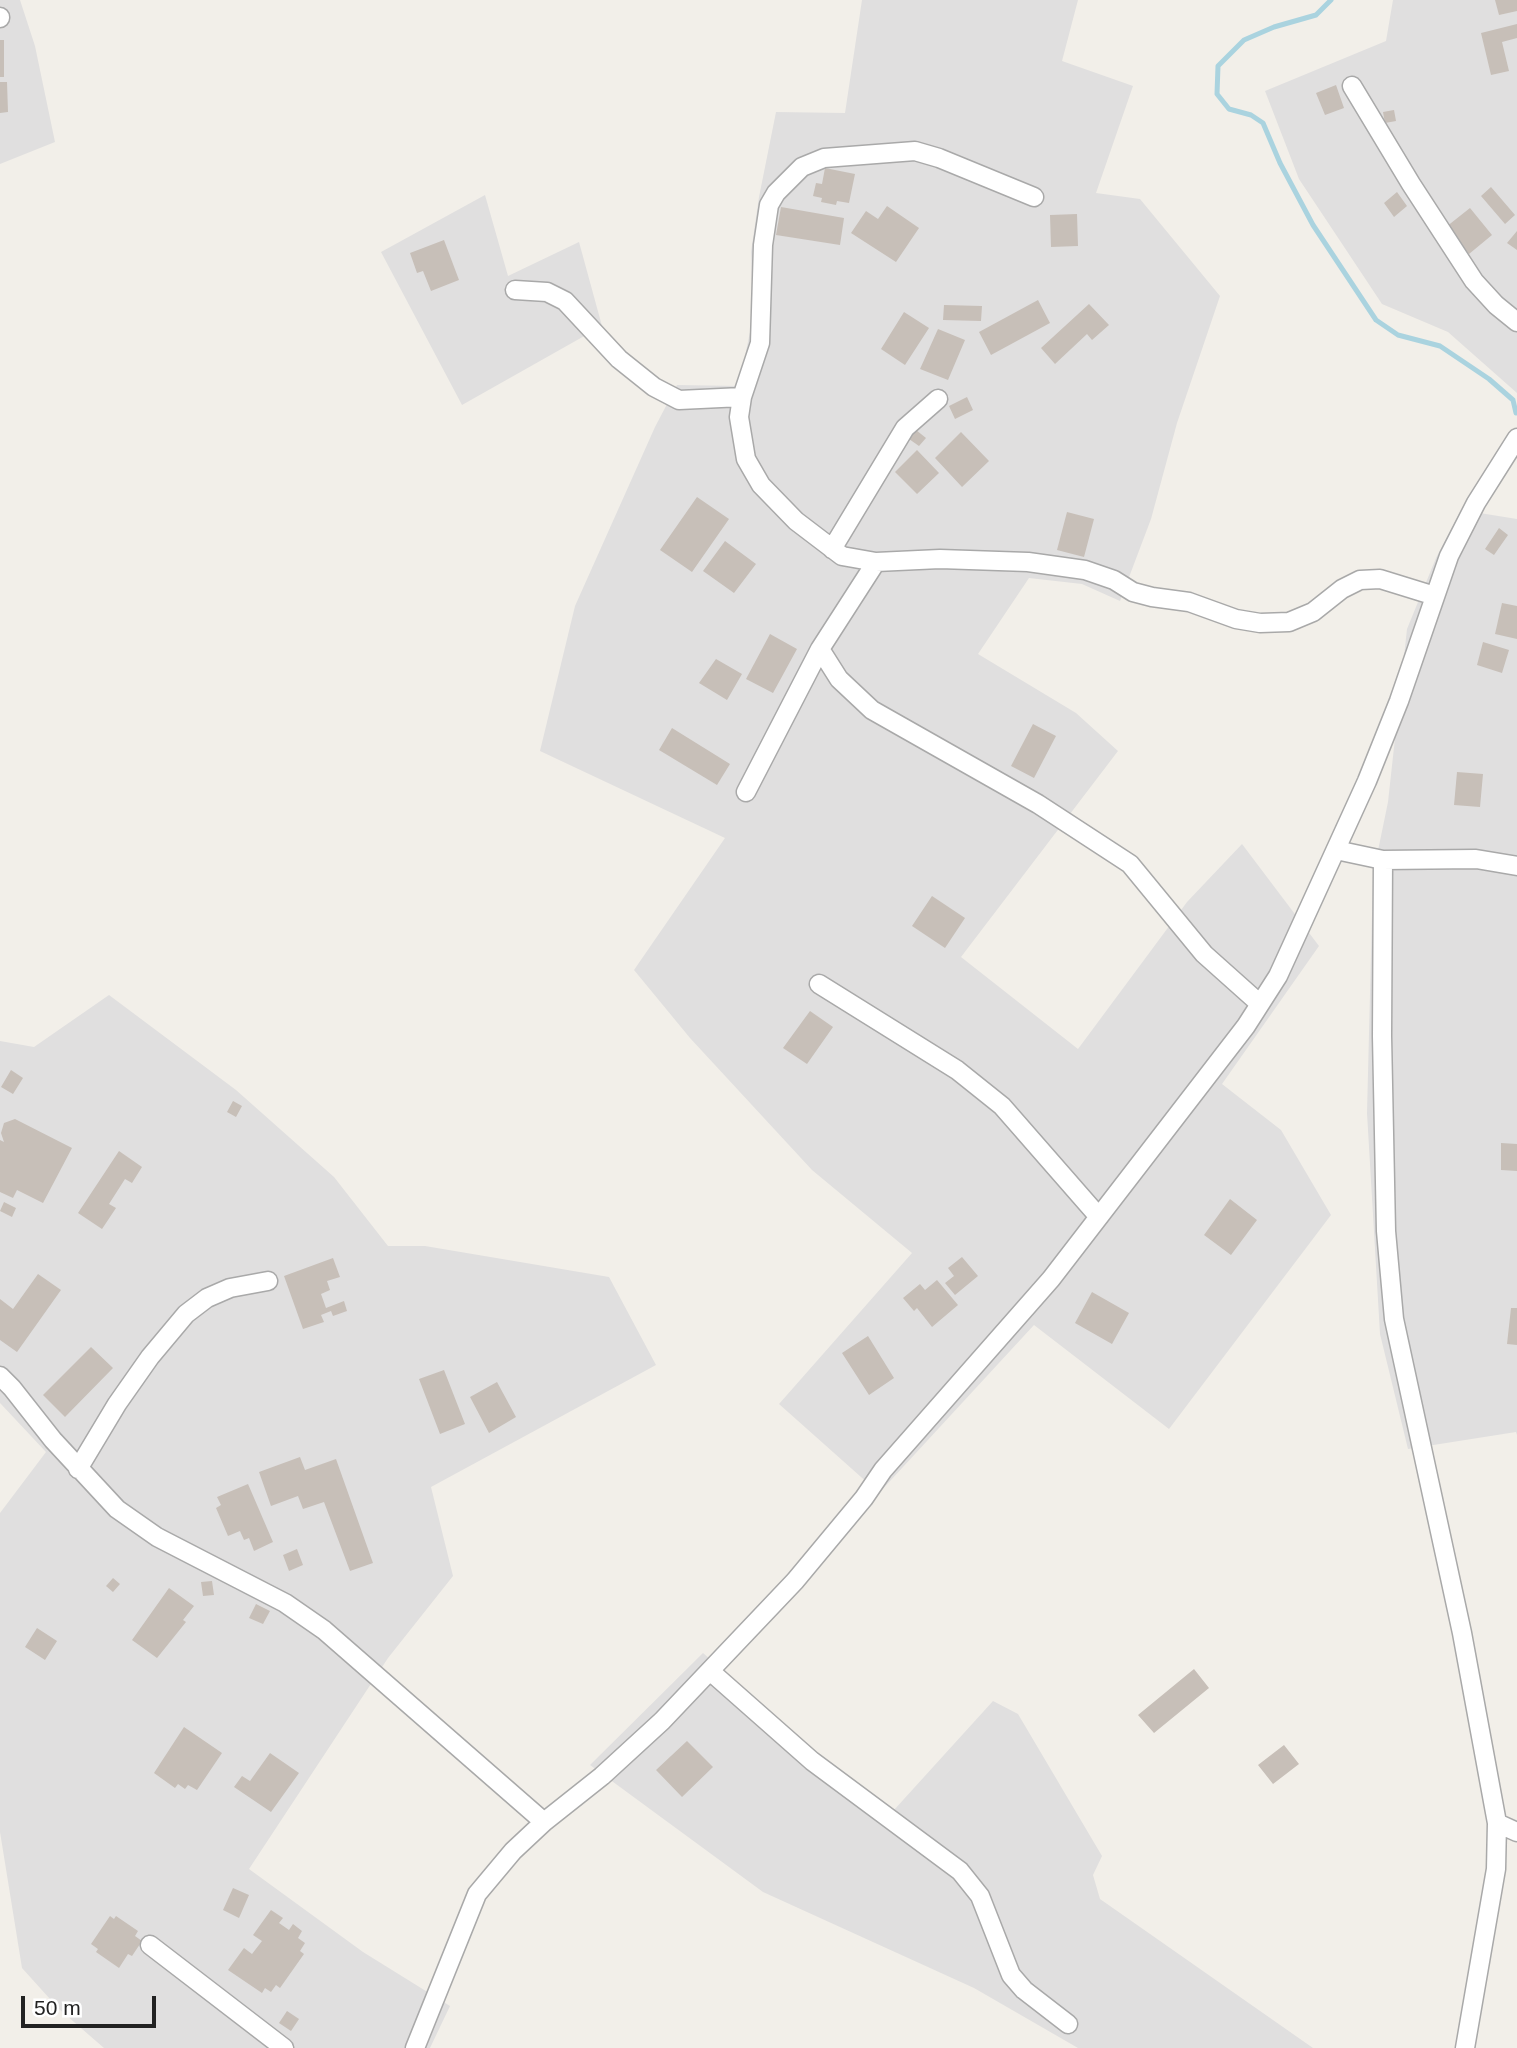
<!DOCTYPE html>
<html>
<head>
<meta charset="utf-8">
<style>
	body { margin:0 }
	#map { position:relative; width:1517px; height:2048px; overflow:hidden; background:#f2efe9; font-family:Arial,sans-serif }
	canvas { display:block }
	.scale { position:absolute; left:21px; top:1996px; width:135px; height:32px; box-sizing:border-box; border:4px solid #222; border-top:0; padding-left:9px; font-size:21px; line-height:24px; white-space:nowrap; color:#222; -webkit-text-stroke:5px #fff; paint-order:stroke }
</style>
</head>
<body>
<div id="map">
<canvas width="1517" height="2048"></canvas>
<div class="scale">50 m</div>
</div>
<script>
const ctx = document.querySelector('canvas').getContext('2d');
ctx.lineJoin = 'round';
function fillPath(path, color) { ctx.fillStyle = color; ctx.fill(path, 'evenodd'); }
const poly = rows => new Path2D(rows.map(r => 'M' + r).join(''));
function stroke(path, color, width, dash) { ctx.strokeStyle = color; ctx.lineWidth = width; ctx.lineCap = dash ? 'butt' : 'round'; ctx.setLineDash(dash || []); ctx.stroke(path); }
const residential = poly([
	[0,0,20,0,35,46,55,142,0,164],
	[862,0,1078,0,1062,61,1133,86,1096,193,1140,199,1220,296,1177,423,1151,519,1120,601,1082,584,1029,578,978,654,1076,713,1118,751,961,957,1078,1049,1187,902,1242,844,1319,946,1222,1084,1281,1130,1331,1215,1169,1429,1034,1325,879,1493,779,1404,912,1253,812,1170,690,1038,634,970,725,838,540,751,575,606,655,427,677,385,739,386,753,317,751,252,759,197,776,112,845,113],
	[1393,0,1517,0,1517,393,1448,332,1382,304,1299,179,1265,91,1386,41],
	[485,195,508,276,579,242,602,326,462,405,381,252],
	[1461,510,1517,519,1517,1435,1516,1432,1408,1449,1380,1334,1367,1113,1373,875,1388,802,1407,629,1436,558],
	[109,995,236,1090,334,1177,388,1246,425,1246,609,1277,656,1365,431,1487,453,1576,388,1658,249,1869,363,1952,450,2006,430,2048,104,2048,59,2009,22,1968,0,1832,0,1513,46,1452,0,1403,0,1041,34,1047],
	[703,1653,816,1752,894,1810,993,1701,1018,1714,1102,1856,1093,1875,1100,1899,1313,2048,1078,2048,974,1988,763,1892,590,1765]
]);
const stream = poly([
	[1331,0,1316,15,1274,27,1244,40,1218,66,1217,94,1229,109,1251,115,1263,123,1280,163,1313,225,1376,320,1398,335,1440,346,1489,379,1513,400,1516,413]
]);
const building = poly([
	[1495,0,1517,0,1517,11,1499,15],
	[1517,24,1517,38,1502,42,1509,71,1491,75,1481,33],
	[0,40,4,40,4,77,0,77],
	[0,82,7,82,8,112,0,113],
	[1336,85,1344,108,1325,115,1316,93],
	[1394,110,1396,121,1385,123,1383,112],
	[825,168,855,174,849,203,837,201,836,205,821,202,822,198,813,196,816,183,822,184],
	[1491,187,1515,215,1505,224,1481,196],
	[1397,192,1407,206,1394,217,1384,203],
	[887,206,919,228,896,262,851,233,866,211,878,219],
	[781,207,844,218,840,245,776,235],
	[1470,208,1492,235,1469,254,1446,227],
	[1077,214,1078,246,1051,247,1050,215],
	[1517,231,1517,250,1507,243],
	[444,240,459,280,431,291,423,271,417,273,410,253],
	[1038,300,1050,323,991,355,979,332],
	[1089,304,1109,325,1092,340,1087,334,1055,364,1041,348],
	[944,305,982,306,981,321,943,320],
	[904,312,929,328,905,365,881,349],
	[938,329,965,340,948,380,920,369],
	[967,397,973,410,955,419,949,406],
	[916,430,926,438,919,446,909,439],
	[961,432,989,461,962,487,935,458],
	[917,450,939,473,917,494,895,472],
	[697,497,729,519,692,572,660,550],
	[1067,512,1094,519,1084,557,1057,550],
	[1499,528,1508,535,1494,555,1485,549],
	[725,541,756,564,734,593,703,571],
	[1502,603,1517,606,1517,639,1495,634],
	[770,634,797,649,773,693,746,679],
	[1483,642,1509,650,1502,673,1477,665],
	[716,659,742,674,727,700,699,683],
	[1033,724,1056,736,1034,778,1011,766],
	[672,728,730,764,717,785,659,750],
	[1457,772,1483,774,1480,807,1454,805],
	[932,896,965,918,945,948,912,926],
	[810,1011,833,1027,807,1064,783,1048],
	[11,1070,23,1078,13,1094,1,1087],
	[233,1101,242,1106,236,1117,227,1112],
	[15,1119,72,1148,43,1203,17,1190,13,1198,0,1192,0,1140,4,1142,1,1133,4,1123],
	[1501,1143,1517,1144,1517,1171,1501,1170],
	[119,1151,142,1167,132,1183,125,1179,109,1204,116,1208,102,1229,78,1213],
	[1230,1199,1257,1220,1231,1255,1204,1235],
	[4,1202,16,1208,12,1217,0,1211],
	[962,1257,978,1276,955,1295,945,1283,954,1276,948,1268],
	[333,1258,340,1277,327,1281,330,1290,321,1294,326,1308,344,1301,347,1311,333,1316,331,1311,321,1315,324,1322,303,1329,284,1276],
	[38,1274,61,1290,17,1352,0,1340,0,1299,13,1309],
	[937,1280,958,1305,932,1327,917,1308,914,1311,903,1298,920,1284,925,1290],
	[1092,1292,1129,1313,1112,1344,1075,1323],
	[1511,1308,1517,1308,1517,1345,1507,1344],
	[868,1336,894,1378,869,1395,842,1353],
	[91,1347,113,1368,65,1417,43,1395],
	[444,1370,465,1424,440,1434,419,1379],
	[497,1382,516,1417,489,1433,470,1397],
	[300,1457,305,1470,336,1459,373,1563,350,1571,324,1502,303,1509,298,1496,271,1506,259,1472],
	[248,1484,273,1542,254,1551,249,1538,244,1540,240,1531,228,1536,216,1508,221,1505,217,1497],
	[297,1549,303,1565,289,1571,283,1555],
	[113,1578,120,1584,113,1592,106,1586],
	[212,1581,214,1595,203,1596,201,1582],
	[169,1588,194,1606,183,1620,186,1622,157,1658,132,1640],
	[256,1604,270,1611,263,1624,249,1618],
	[37,1628,57,1641,45,1660,25,1647],
	[1194,1669,1209,1688,1154,1733,1138,1715],
	[184,1727,222,1753,197,1790,188,1785,185,1789,178,1784,175,1788,154,1773],
	[687,1741,713,1767,682,1797,656,1770],
	[1284,1745,1299,1764,1273,1784,1258,1765],
	[270,1753,299,1773,271,1812,234,1787,242,1776,250,1781],
	[233,1888,249,1895,239,1918,223,1910],
	[271,1910,283,1918,279,1923,289,1930,293,1924,302,1931,298,1938,305,1943,300,1951,304,1954,280,1988,276,1985,271,1992,265,1988,262,1993,228,1970,244,1948,252,1954,262,1941,253,1935],
	[110,1916,114,1919,116,1916,138,1931,135,1936,142,1941,132,1956,128,1954,119,1968,96,1952,98,1949,91,1944],
	[287,2011,299,2019,291,2031,279,2023]
]);
const minor = poly([
	[0,17,0,18],
	[1352,86,1411,184,1474,281,1496,305,1517,322],
	[1034,197,939,158,915,151,824,158,802,167,776,193,769,205,763,245,760,343,742,397,739,417,746,459,761,485,796,521,842,556,876,562,940,559,1028,562,1085,570,1114,580,1133,592,1152,597,1189,602,1236,619,1260,623,1289,622,1313,612,1342,589,1360,580,1380,579,1435,596],
	[515,290,547,292,565,301,619,359,654,387,679,400,742,397],
	[832,549,905,428,938,399],
	[820,649,839,679,872,710,1038,804,1130,864,1204,954,1260,1004],
	[746,792,820,649,876,562],
	[1336,850,1383,860,1476,859,1517,866],
	[1383,860,1382,1036,1386,1231,1394,1319,1462,1633,1497,1823,1496,1869,1465,2048],
	[819,984,957,1070,1002,1106,1099,1217],
	[0,1376,12,1388,53,1440,117,1509,157,1537,285,1603,324,1630,544,1822],
	[78,1469,117,1404,150,1357,186,1314,207,1298,230,1288,268,1281],
	[710,1671,812,1761,960,1871,980,1896,1011,1975,1024,1990,1068,2024],
	[1497,1823,1517,1832],
	[150,1945,284,2048],
	[415,2048,477,1894,513,1851,544,1822,602,1776,662,1721,795,1581,864,1498,883,1470,1051,1279,1246,1026,1278,976,1367,781,1399,701,1449,556,1476,503,1517,438]
]);
fillPath(residential, '#e0dfdf');
stroke(stream, '#aad3df', 5);
fillPath(building, '#c7bfb8');
stroke(minor, '#a9a9a9', 21);
stroke(minor, '#fff', 18);
</script>
</body>
</html>
